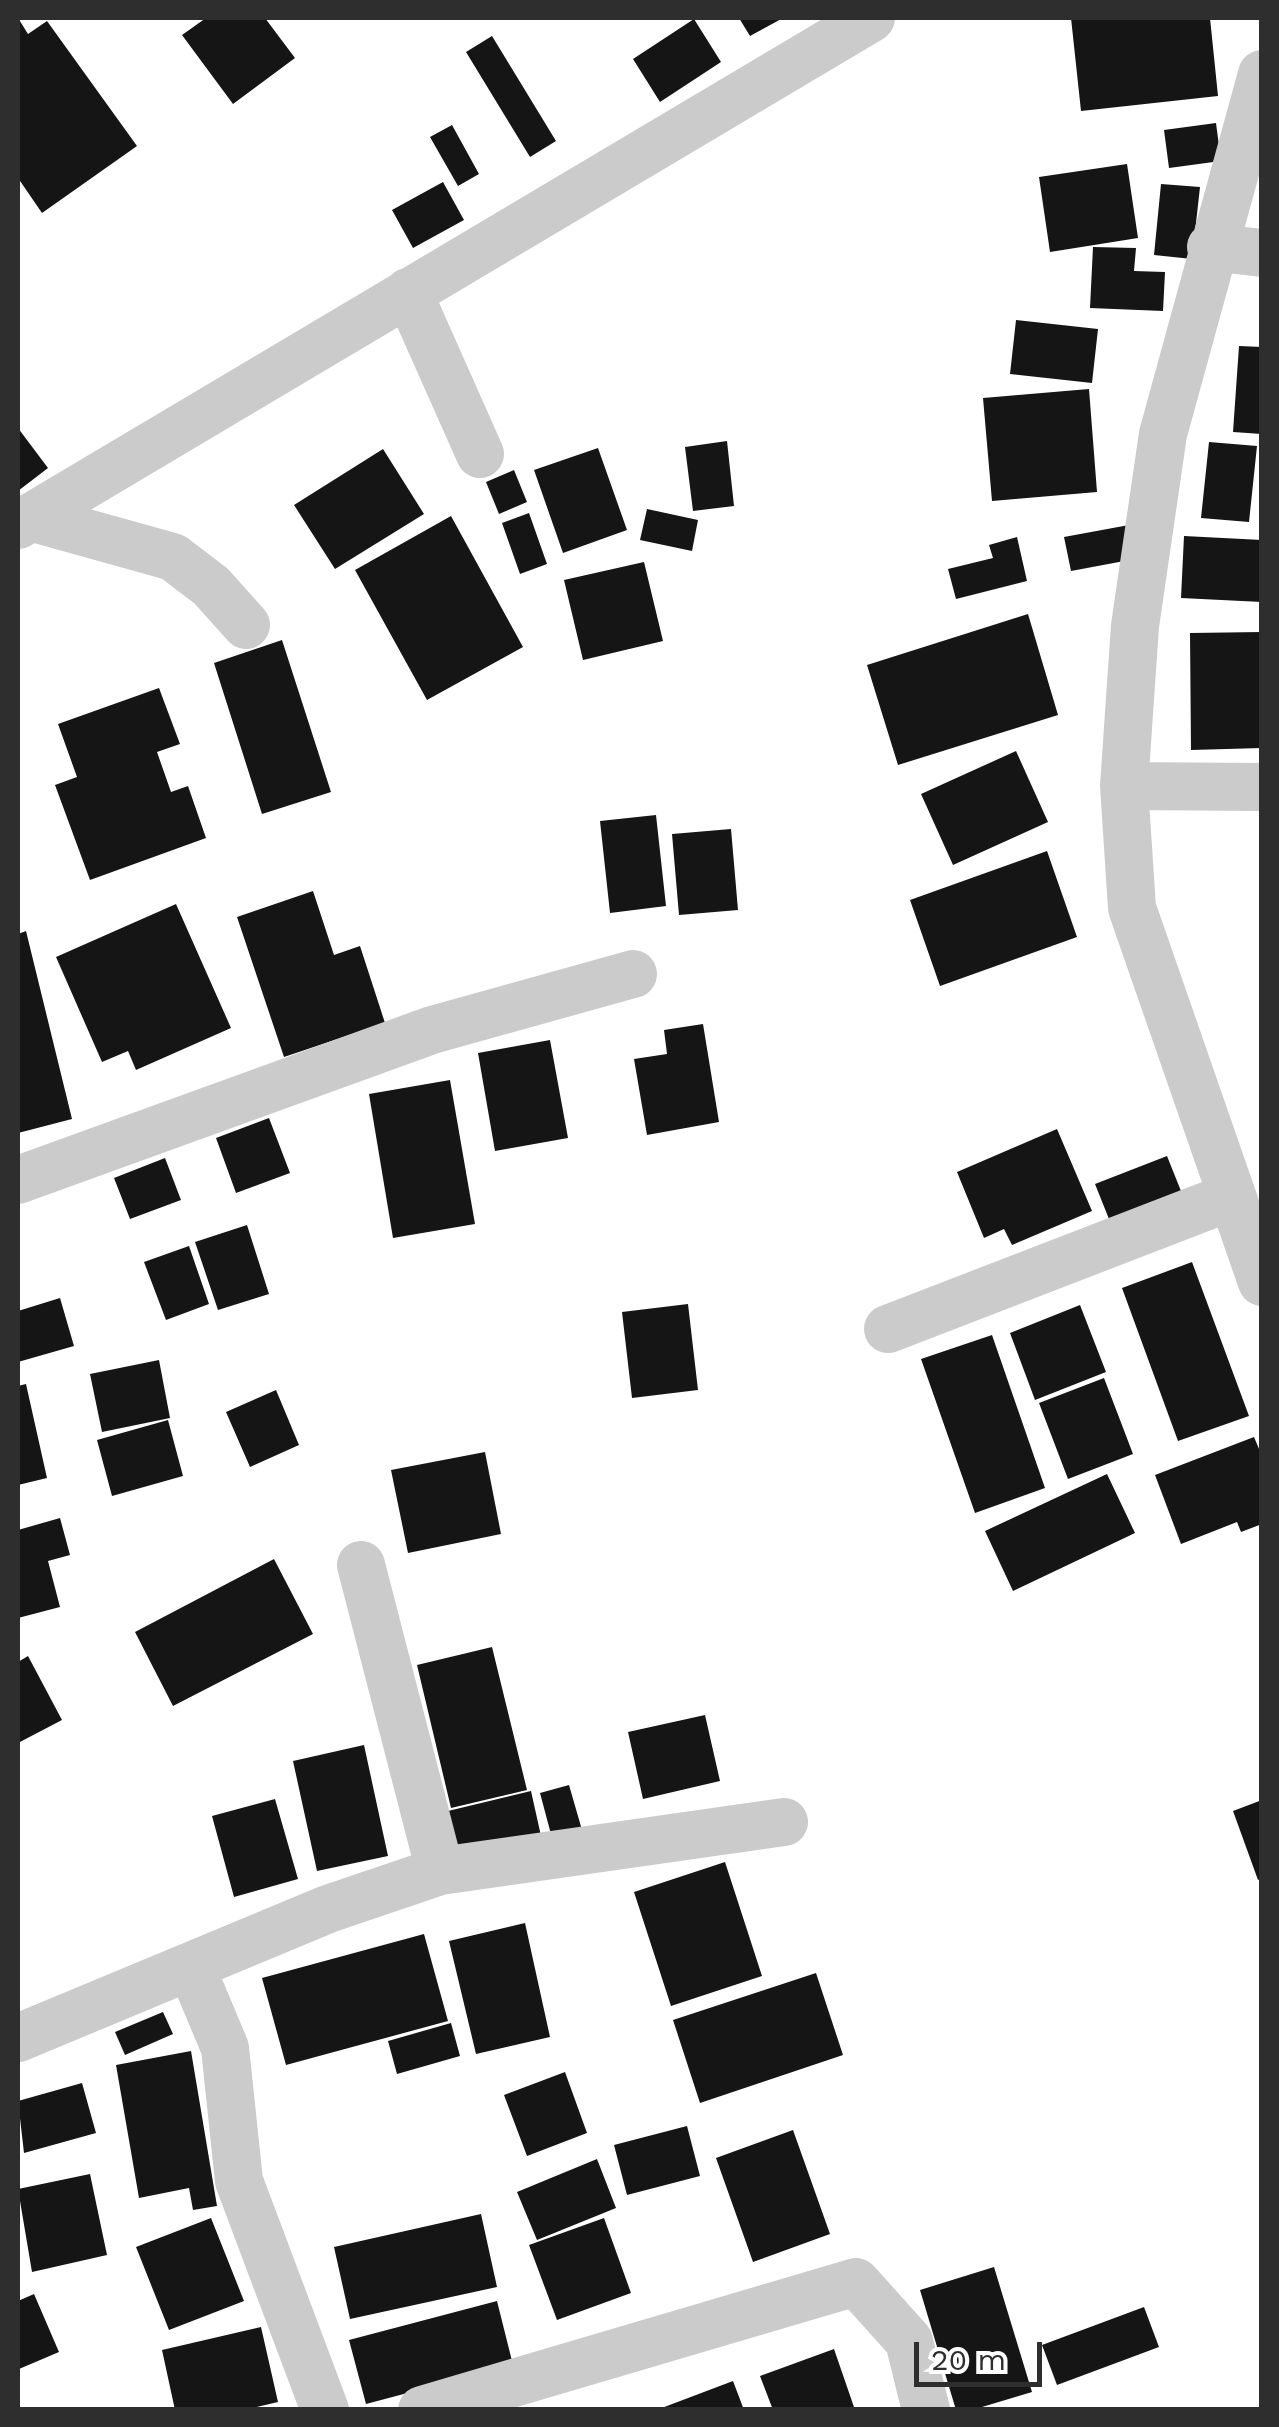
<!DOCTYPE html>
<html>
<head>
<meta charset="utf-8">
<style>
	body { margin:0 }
	#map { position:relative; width:1279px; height:2427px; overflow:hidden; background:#fff; font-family:"Work Sans",sans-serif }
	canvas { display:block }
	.frame { position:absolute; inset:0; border:20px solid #2e2e2e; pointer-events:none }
	.scale { position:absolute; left:914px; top:2342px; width:128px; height:45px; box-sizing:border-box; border:5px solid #2e2e2e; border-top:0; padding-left:12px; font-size:30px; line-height:35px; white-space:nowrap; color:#2e2e2e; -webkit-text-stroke:8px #fff; paint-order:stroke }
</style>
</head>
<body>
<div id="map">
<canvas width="1279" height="2427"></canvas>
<div class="frame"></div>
<div class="scale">20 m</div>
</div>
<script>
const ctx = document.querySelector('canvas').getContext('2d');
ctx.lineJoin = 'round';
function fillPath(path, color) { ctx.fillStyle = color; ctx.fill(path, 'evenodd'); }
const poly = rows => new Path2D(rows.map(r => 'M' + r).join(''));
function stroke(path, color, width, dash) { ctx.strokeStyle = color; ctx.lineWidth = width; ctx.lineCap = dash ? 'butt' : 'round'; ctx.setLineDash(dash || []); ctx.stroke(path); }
const building = poly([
	[18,18,28,34,47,21,137,146,42,213,18,178],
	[206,18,265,18,295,58,233,104,182,35],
	[739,18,783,18,750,36],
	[1071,18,1210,18,1218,96,1081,111],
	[694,19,721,62,660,102,633,59],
	[492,36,556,141,530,157,466,52],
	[1216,123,1221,161,1169,168,1164,130],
	[452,125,479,174,458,186,430,137],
	[1127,164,1138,238,1050,252,1039,177],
	[443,182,464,220,413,248,392,210],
	[1161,184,1200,187,1192,259,1154,255],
	[1093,247,1136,248,1134,271,1165,272,1163,311,1090,308],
	[1016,320,1098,329,1092,383,1010,374],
	[1239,346,1262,347,1262,434,1233,432],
	[1089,389,1097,492,992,501,983,398],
	[18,428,48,468,18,491],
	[727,441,734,506,693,511,685,447],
	[1209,442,1257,446,1249,522,1201,518],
	[598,448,627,530,563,553,534,470],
	[383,449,424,514,335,569,294,505],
	[514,470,527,502,499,514,486,482],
	[647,509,698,520,692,551,640,540],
	[529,513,547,564,520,574,502,523],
	[451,516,523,647,427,700,355,570],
	[1129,525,1135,559,1071,571,1064,537],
	[1184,536,1262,540,1262,602,1181,598],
	[1017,537,1027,581,956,599,948,569,993,558,989,545],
	[644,562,663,641,583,660,564,580],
	[1028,614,1058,715,898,765,867,665],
	[1262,632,1262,748,1191,750,1190,633],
	[282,640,331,792,262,814,214,663],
	[159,688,180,744,157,752,171,792,188,786,206,838,90,880,55,785,77,777,58,724],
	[1016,751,1048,822,953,865,921,794],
	[656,815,666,906,610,913,600,821],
	[731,829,738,910,679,915,672,834],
	[1047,851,1077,937,940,986,910,900],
	[313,891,334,955,360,946,385,1023,284,1057,237,917],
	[176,904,231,1028,136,1070,128,1051,102,1062,56,957],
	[26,931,72,1119,18,1133,18,934],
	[703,1024,719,1122,647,1135,634,1059,667,1054,664,1030],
	[550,1040,568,1138,495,1151,478,1053],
	[450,1080,475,1224,393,1238,369,1094],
	[269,1118,290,1173,236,1193,216,1138],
	[1057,1129,1092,1211,1012,1245,1004,1229,984,1238,957,1172],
	[1167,1156,1181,1191,1109,1219,1095,1184],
	[165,1158,181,1200,130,1219,114,1178],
	[247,1225,269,1294,218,1310,195,1242],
	[189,1246,209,1304,166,1320,144,1262],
	[1192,1262,1249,1416,1178,1441,1122,1288],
	[60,1298,74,1346,18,1362,18,1311],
	[688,1304,698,1390,632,1398,622,1312],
	[1080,1305,1106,1372,1035,1400,1010,1333],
	[992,1335,1045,1488,975,1513,921,1359],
	[159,1360,170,1418,102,1432,90,1374],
	[1104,1378,1133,1454,1068,1479,1039,1403],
	[26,1384,47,1478,18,1485,18,1386],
	[276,1390,299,1445,250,1467,226,1412],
	[168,1420,183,1476,112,1496,97,1440],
	[1254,1437,1262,1456,1262,1524,1241,1532,1237,1522,1181,1544,1155,1475],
	[485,1452,501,1534,408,1553,391,1470],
	[1107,1474,1135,1533,1013,1591,985,1531],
	[60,1518,70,1555,48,1561,60,1607,18,1618,18,1530],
	[274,1559,313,1634,173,1706,135,1632],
	[492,1647,527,1790,451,1808,417,1665],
	[28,1656,62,1720,18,1743,18,1662],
	[705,1715,720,1781,643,1799,628,1732],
	[364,1745,388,1856,317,1871,293,1761],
	[569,1785,582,1830,552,1838,540,1793],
	[531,1791,541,1836,458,1856,448,1811],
	[275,1799,298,1879,234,1897,212,1816],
	[1262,1800,1262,1878,1258,1880,1233,1811],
	[725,1862,762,1976,671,2006,634,1892],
	[525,1923,550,2037,476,2054,449,1941],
	[424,1934,448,2021,286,2065,262,1978],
	[816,1973,843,2055,700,2103,673,2020],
	[163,2012,173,2034,125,2055,115,2032],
	[451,2023,460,2056,397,2074,388,2041],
	[191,2051,217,2206,193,2210,189,2188,139,2198,116,2065],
	[565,2072,587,2133,527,2156,504,2095],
	[82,2083,96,2133,24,2153,18,2101],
	[687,2126,700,2176,627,2195,614,2145],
	[793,2130,830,2234,753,2262,716,2158],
	[597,2159,616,2208,537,2240,517,2192],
	[90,2174,107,2255,32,2272,18,2189],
	[481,2214,497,2287,350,2319,334,2247],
	[211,2218,244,2301,169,2330,136,2247],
	[604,2218,631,2293,557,2320,529,2245],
	[994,2267,1032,2392,972,2410,956,2410,920,2290],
	[34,2294,59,2352,19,2369,18,2301],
	[497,2301,513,2365,366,2404,349,2340],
	[1144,2307,1159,2347,1057,2385,1042,2345],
	[261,2327,278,2402,244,2410,175,2410,162,2350],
	[834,2349,855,2410,773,2410,760,2376],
	[733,2381,744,2410,659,2410,659,2409]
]);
const minor = poly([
	[1262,74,1163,434,1135,626,1124,786,1132,908,1262,1282],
	[1211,247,1262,253],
	[408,292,480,454],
	[33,518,173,557,211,586,246,625],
	[18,525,871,18],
	[1124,786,1262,787],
	[18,1180,432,1030,633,974],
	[888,1329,1230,1197],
	[361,1565,440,1871],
	[191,1967,225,2048,239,2181,325,2410],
	[18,2038,328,1909,440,1871,784,1822],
	[422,2410,856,2282,909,2341,926,2410]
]);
fillPath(building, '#151515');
stroke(minor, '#cbcbcb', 48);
</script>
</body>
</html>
